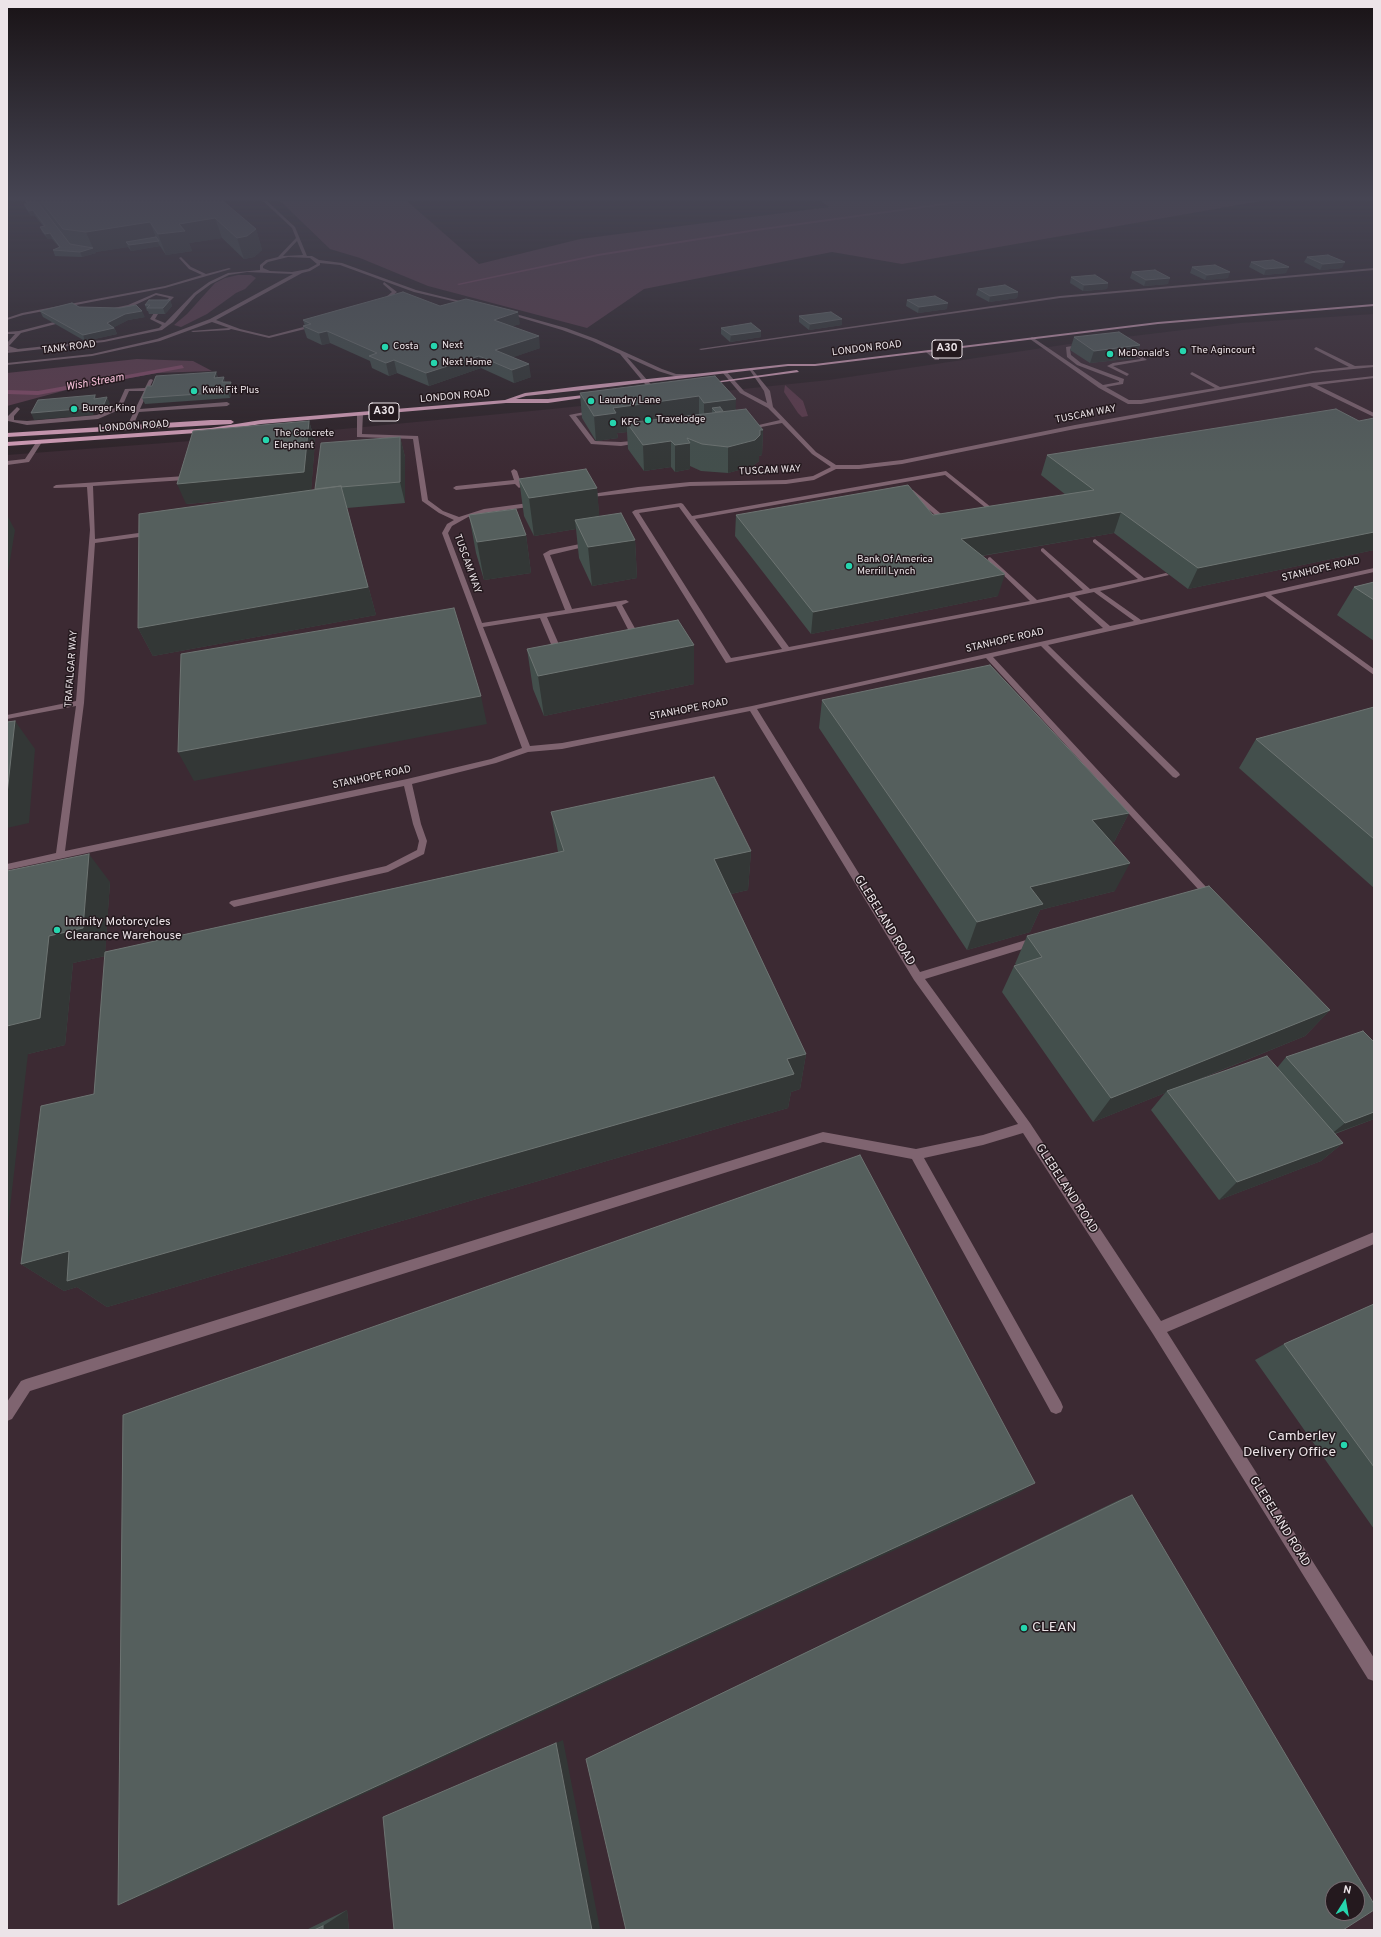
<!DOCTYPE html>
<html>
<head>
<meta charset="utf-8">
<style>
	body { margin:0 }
	#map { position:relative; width:1381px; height:1937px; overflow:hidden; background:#2e2328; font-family:Overpass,sans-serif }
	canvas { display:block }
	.frame { position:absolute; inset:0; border:8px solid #ece4e8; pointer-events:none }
	.north { position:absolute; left:1325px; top:1881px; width:40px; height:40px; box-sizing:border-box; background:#24191e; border:1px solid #746a6f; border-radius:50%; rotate:11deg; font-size:11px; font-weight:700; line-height:16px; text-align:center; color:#ece4e8 }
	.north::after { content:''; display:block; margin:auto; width:14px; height:18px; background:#26d5ae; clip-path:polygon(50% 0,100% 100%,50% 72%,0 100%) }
</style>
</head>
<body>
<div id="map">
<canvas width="1381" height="1937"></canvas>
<div class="frame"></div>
<div class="north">N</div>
</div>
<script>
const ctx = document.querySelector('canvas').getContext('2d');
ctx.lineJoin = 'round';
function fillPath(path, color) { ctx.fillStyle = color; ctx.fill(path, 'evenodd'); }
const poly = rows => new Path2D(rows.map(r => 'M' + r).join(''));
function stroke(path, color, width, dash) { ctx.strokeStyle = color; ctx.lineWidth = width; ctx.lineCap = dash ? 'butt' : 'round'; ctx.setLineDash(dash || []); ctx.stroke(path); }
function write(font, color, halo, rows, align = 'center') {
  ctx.font = font + ' Overpass,sans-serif'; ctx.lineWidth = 3; ctx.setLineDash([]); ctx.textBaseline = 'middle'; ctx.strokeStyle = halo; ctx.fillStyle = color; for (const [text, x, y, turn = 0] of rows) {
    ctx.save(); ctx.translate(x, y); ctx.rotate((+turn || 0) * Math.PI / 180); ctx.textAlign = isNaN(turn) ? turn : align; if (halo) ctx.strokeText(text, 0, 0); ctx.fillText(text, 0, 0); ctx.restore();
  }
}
const built = poly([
	[1374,314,1374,1930,7,1930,7,455,322,431,552,409,829,380,1076,343,1240,323],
	[1333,1889,1357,1889,1357,1913,1333,1913]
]);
const green = poly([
	[280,201,407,201,479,264,580,239,829,207,821,201,1261,201,902,264,832,252,644,289,587,328,428,286,360,258,330,249],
	[238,275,251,275,256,278,245,289,236,293,207,314,181,327,174,325,187,314,215,283,225,278],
	[137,359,193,361,212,371,157,373,70,389,7,406,7,373],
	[785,385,803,401,808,416,802,417,798,413,784,392]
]);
const stream = poly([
	[959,201,973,201,756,231,598,256,459,285,457,284,598,254,756,229,959,201],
	[182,365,184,368,38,395,7,394,7,390,38,391,182,365]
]);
const minor = poly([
	[263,201,267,201,295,227,307,256,312,256,319,260,342,263,416,290,472,304,470,305,414,292,340,265,320,263,320,265,310,271,302,273,216,320,240,329,269,336,315,324,317,326,269,338,231,329,229,330,193,332,191,331,229,328,212,322,160,341,92,356,7,365,7,363,92,354,157,339,210,319,293,274,247,272,229,275,211,284,196,295,173,322,162,330,104,342,7,353,7,351,9,350,7,350,7,343,15,334,7,334,7,332,19,331,54,322,56,324,21,333,9,346,18,349,104,340,159,328,162,325,150,319,154,313,158,314,155,319,165,323,194,293,209,282,228,273,260,270,260,265,266,260,278,257,296,238,292,228,263,201],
	[297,241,303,255,283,256,297,241],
	[288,257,310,258,317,264,308,269,292,272,270,271,263,268,263,266,268,262,288,257],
	[181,257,191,267,206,274,229,268,231,269,165,288,23,315,7,320,7,318,22,313,165,286,202,275,189,269,179,258,181,257],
	[1374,268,1374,270,1060,298,701,350,699,349,1060,296,1374,268],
	[384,282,397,292,382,304,380,302,392,292,383,284,384,282],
	[156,293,174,297,164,307,162,306,169,298,156,295,131,307,106,311,104,310,128,305,156,293],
	[505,311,566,328,596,339,662,369,676,374,693,374,695,375,693,376,674,376,658,371,627,357,655,389,650,390,620,354,592,341,562,330,505,313,505,311],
	[1032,337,1103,385,1119,382,1119,381,1077,365,1067,357,1066,347,1085,344,1085,346,1070,349,1071,355,1081,363,1124,379,1123,384,1106,387,1129,400,1141,400,1215,388,1190,374,1192,372,1220,387,1313,371,1349,367,1314,349,1316,347,1355,366,1374,365,1374,367,1313,373,1141,404,1128,404,1099,388,1030,339,1032,337],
	[1124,346,1128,346,1147,360,1113,366,1129,374,1127,376,1107,366,1113,363,1141,359,1124,348,1124,346],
	[928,350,939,358,939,360,935,360,926,352,928,350],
	[751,368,770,391,773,407,816,452,836,465,859,465,902,460,1075,425,1311,383,1374,376,1374,378,1317,385,1374,413,1374,417,1310,386,1075,429,902,464,859,469,836,469,814,480,786,484,690,486,583,498,582,497,585,495,638,487,690,482,786,480,813,476,831,467,812,454,782,423,746,430,746,428,780,420,768,408,740,393,722,372,726,371,744,391,767,403,764,391,749,369,751,368],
	[151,379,153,380,140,409,227,402,230,404,227,406,139,412,132,428,129,430,126,428,144,391,129,391,121,409,98,419,27,425,8,421,8,416,17,407,20,409,14,416,14,420,27,421,97,415,117,407,125,389,145,388,149,380,151,379],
	[595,410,597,411,597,413,576,416,595,441,621,442,641,440,644,442,621,446,591,444,569,415,595,410],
	[360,412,363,414,362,434,418,436,428,500,443,511,459,517,484,509,536,502,539,504,536,506,484,513,468,517,452,526,448,533,482,623,565,610,543,554,550,550,590,542,592,543,592,545,550,555,572,609,626,600,629,602,622,605,642,641,638,643,634,641,616,606,547,617,564,656,560,658,556,656,540,618,483,627,530,746,562,743,752,706,1103,628,1069,597,726,663,632,512,635,510,681,503,683,504,692,516,946,471,997,512,992,513,945,475,695,519,789,647,1030,601,988,560,988,558,990,557,1037,600,1083,590,1041,551,1041,549,1043,548,1090,589,1138,579,1093,542,1093,540,1095,539,1144,578,1166,573,1169,575,1100,591,1141,620,1374,568,1374,572,1271,595,1374,669,1374,675,1265,596,1048,645,1179,773,1180,775,1176,778,1173,777,1041,646,993,657,1208,889,1210,891,1205,894,1195,896,1192,895,1190,893,1192,891,1198,889,986,658,757,709,920,972,1036,937,1039,938,1041,941,1039,944,925,979,1030,1123,1161,1321,1374,1232,1374,1244,1167,1332,1374,1658,1374,1681,1368,1679,1153,1334,1023,1133,983,1145,924,1158,1061,1402,1063,1407,1061,1412,1056,1414,1051,1412,912,1159,823,1142,30,1391,12,1419,7,1421,7,1402,21,1381,26,1379,823,1132,916,1149,983,1135,1018,1124,914,980,750,711,562,749,528,752,496,763,412,784,421,824,427,841,424,854,388,872,234,907,229,903,231,901,386,866,417,850,419,841,413,824,404,786,7,870,7,864,56,853,76,706,7,719,7,715,76,701,90,530,87,487,54,488,53,487,56,485,185,476,188,478,185,480,93,486,95,539,153,531,156,533,153,535,95,543,84,703,65,851,407,779,491,759,522,748,442,533,447,524,454,520,439,513,422,501,413,439,357,437,357,414,360,412],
	[679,507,782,649,731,658,639,513,679,507],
	[1094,592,1134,621,1110,626,1075,596,1094,592],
	[37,441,42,442,29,462,7,465,7,461,25,459,37,441],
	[514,469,517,471,520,480,532,478,535,480,521,483,522,486,519,488,515,484,456,490,453,488,456,486,514,480,511,471,514,469],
	[909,490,913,490,947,519,949,520,949,522,943,522,909,492,909,490]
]);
const major = poly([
	[1374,304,1374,306,1158,324,815,366,788,366,582,390,526,396,516,399,548,399,593,394,596,396,548,403,506,403,261,424,211,432,7,446,7,442,211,428,261,420,505,400,525,393,582,386,788,364,815,364,1158,322,1374,304],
	[797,370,799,372,708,384,706,383,797,370],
	[211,420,231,420,234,422,231,424,7,437,7,433,211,420]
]);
const wall = poly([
	[25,201,223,201,256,229,262,250,254,257,244,259,222,238,189,243,192,251,166,255,160,246,131,251,128,247,95,252,96,253,82,257,55,256,53,250,59,247,52,239,48,239,42,232,40,227,43,226,35,216,31,216,26,209,24,204,27,204],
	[1307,257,1342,268,1320,270,1304,262],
	[1251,262,1286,273,1264,275,1249,267],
	[1192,267,1228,278,1205,280,1190,273],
	[1132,272,1168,284,1144,286,1130,278],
	[1071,277,1108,283,1107,289,1083,291,1070,283],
	[978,289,1018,292,1017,298,989,302,976,295],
	[170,300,172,306,165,314,149,314,148,311,147,311,145,305],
	[907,300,947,309,918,313,906,306],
	[440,306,520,324,512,326,540,348,513,357,531,377,514,383,481,368,429,386,397,373,389,376,372,368,370,361,330,343,322,345,307,338,303,326,305,326,303,320],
	[79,307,145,317,128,320,114,327,117,334,85,341,43,317,40,311],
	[799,316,842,325,809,330,799,322],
	[721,328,761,331,761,337,730,342,721,334],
	[1074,337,1140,345,1135,358,1090,363,1070,350],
	[216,372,218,378,225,382,233,388,230,398,145,404,142,398,152,386],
	[715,376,736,410,763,430,762,455,759,456,759,461,753,466,728,473,701,471,690,466,690,469,675,472,671,467,644,471,628,449,627,432,617,433,618,438,596,441,582,418,580,393],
	[1374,418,1374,550,1188,589,1114,533,982,556,998,596,811,634,735,536,736,515,933,515,1066,495,1041,475,1047,455,1359,421],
	[309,421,315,441,311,490,315,490,400,437,405,457,405,503,347,508,376,615,153,656,138,628,258,498,186,504],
	[519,479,597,488,599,517,635,540,637,578,592,586,579,558,576,529,534,536,524,516],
	[469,515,526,535,531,573,484,580,476,553],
	[1374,582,1374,641,1337,615,1354,587],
	[527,649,694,684,544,716,533,689],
	[822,700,1129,813,1114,842,1112,842,1115,891,1040,910,1030,932,967,950,819,728],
	[1374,707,1374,888,1239,768,1256,739],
	[551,812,751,851,748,890,731,894,806,1054,800,1089,791,1092,788,1108,107,1307,77,1287,64,1291,21,1264,94,1094,105,956,73,963,65,1045,28,1054,7,871,110,882,105,952,558,852],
	[1027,936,1330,1010,1305,1036,1188,1084,1277,1068,1286,1057,1374,1042,1374,1119,1335,1134,1343,1143,1321,1161,1219,1200,1151,1110,1165,1093,1093,1122,1002,992,1014,966,1016,965,1015,964],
	[1374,1304,1374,1529,1255,1360,1284,1344],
	[1132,1495,586,1759,590,1757,1119,1500],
	[347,1910,349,1930,306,1930]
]);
const shadedWall = poly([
	[33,210,35,216,31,216,29,211],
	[215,218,222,238,189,243,192,251,166,255,158,234,179,224],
	[150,222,158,243,160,246,131,251,129,245,126,242,128,247,95,252,96,253,82,257,80,252,93,248,86,232],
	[256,229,262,250,254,257,244,259,237,238],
	[50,233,52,239,48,239,45,234],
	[1345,262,1342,268,1320,270,1323,264],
	[1289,267,1286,273,1264,275,1266,269],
	[1230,272,1228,278,1205,280,1207,275],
	[1170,278,1168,284,1144,286,1146,280],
	[1108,283,1107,289,1083,291,1084,285],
	[1018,292,1017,298,989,302,990,296],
	[170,300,172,306,165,314,163,308],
	[948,303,947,309,918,313,919,307],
	[142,311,145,317,128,320,113,328,114,328,117,334,85,341,83,335,125,314],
	[518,312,520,324,496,332,494,320],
	[842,319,842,325,809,330,810,324],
	[327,331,330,343,322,345,319,333],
	[761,331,761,337,730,342,731,335],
	[539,336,540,348,497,363,495,350],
	[1140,345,1135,358,1090,363,1094,351],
	[479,356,481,368,429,386,426,373],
	[394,360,397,373,389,376,386,363],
	[529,364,531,377,514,383,512,370],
	[216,372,218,379,214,378],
	[224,377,226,384,222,382],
	[231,382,233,388,230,398,227,392],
	[95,395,98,401,107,397,110,404,107,411,94,412,93,415,34,420,31,413,94,399],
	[699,396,699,422,627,423,627,432,617,433,618,438,596,441,594,416,613,408],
	[736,399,735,424,712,408,712,427,704,428,704,403],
	[309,421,315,441,311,493,186,504,177,484],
	[760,430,763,430,762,455,759,456,759,461,753,466,728,473,728,447],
	[400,437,405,457,405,503,400,482],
	[671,441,671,467,644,471,643,445],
	[690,443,690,469,675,472,675,445],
	[341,486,376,615,153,656,138,628],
	[597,488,600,525,575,520,576,529,534,536,529,498],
	[1121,512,1114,533,956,560,961,539],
	[7,515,15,530,7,579],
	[1374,532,1374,550,1188,589,1198,568],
	[526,535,531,573,484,580,477,542],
	[635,540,637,578,592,586,588,547],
	[1005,574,998,596,811,634,813,612],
	[694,645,694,684,544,716,538,676],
	[481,696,487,724,194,781,178,752],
	[15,721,35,749,29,823,7,828,7,794],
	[1129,813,1114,842,1078,849,1092,820],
	[751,851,748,890,713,898,714,859],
	[89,854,110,882,105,956,73,963,65,1045,28,1054,7,1233,7,1026,49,936],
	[1130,863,1115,891,1040,910,1030,932,967,950,977,922,1030,887],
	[1330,1010,1305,1036,1167,1092,1167,1091,1165,1093,1093,1122,1111,1098],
	[806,1054,800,1089,791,1092,788,1108,107,1307,77,1287,64,1291,21,1264],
	[1374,1112,1374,1119,1330,1135,1345,1123],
	[1343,1143,1321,1161,1219,1200,1237,1182],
	[1035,1483,1017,1494,155,1890,118,1905],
	[563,1740,600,1929,599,1930,592,1930,556,1743],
	[347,1910,349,1930,323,1930,323,1926]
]);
const building = poly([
	[26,201,37,201,70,244,93,248,80,252,53,250,60,247,50,233,45,234,40,227,45,226,33,210,29,211,24,204,28,204,26,201],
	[41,201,223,201,256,229,247,236,237,238,215,218,179,224,185,231,158,234,150,222,86,232,63,229,41,201],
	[156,237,159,241,129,245,126,242,156,237],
	[1328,255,1345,262,1323,264,1307,257,1328,255],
	[1273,260,1289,267,1266,269,1251,262,1273,260],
	[1215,265,1230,272,1207,275,1192,267,1215,265],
	[1155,270,1170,278,1146,280,1132,272,1155,270],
	[1095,275,1108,283,1084,285,1071,277,1095,275],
	[1005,285,1018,292,990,296,978,289,1005,285],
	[403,292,440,306,466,299,518,312,494,320,539,336,495,350,529,364,512,370,479,356,426,373,394,360,386,363,369,356,377,353,327,331,319,333,303,326,311,324,303,320,403,292],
	[935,296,948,303,919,307,907,300,935,296],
	[149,300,170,300,163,308,147,308,150,305,145,305,149,300],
	[72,303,79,307,120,308,136,305,142,311,125,314,107,323,114,328,83,335,40,311,72,303],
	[831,312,842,319,810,324,799,316,831,312],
	[751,323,761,331,731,335,721,328,751,323],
	[1119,332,1140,345,1094,351,1074,337,1119,332],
	[216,372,214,378,224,377,222,382,231,382,227,392,142,398,147,386,152,386,156,376,216,372],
	[715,376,736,399,704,403,699,396,613,408,616,413,594,416,580,393,715,376],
	[95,395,94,399,107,397,104,404,91,406,90,408,31,413,38,400,95,395],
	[720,407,723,411,716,412,712,408,720,407],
	[746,409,763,430,760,430,760,435,755,440,728,447,702,444,687,438,690,443,675,445,671,441,643,445,627,423,746,409],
	[1336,409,1359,421,1374,418,1374,532,1198,568,1121,512,961,539,1005,574,813,612,736,515,908,485,933,515,1094,490,1047,455,1336,409],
	[309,421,304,472,177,484,193,431,309,421],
	[400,437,400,482,341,487,341,486,315,489,321,443,400,437],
	[586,469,597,488,529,498,519,479,586,469],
	[341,486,368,587,138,628,139,514,341,486],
	[516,509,526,535,477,542,469,515,516,509],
	[621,513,635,540,588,547,575,520,621,513],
	[1374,582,1374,600,1354,587,1374,582],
	[454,608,481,696,178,752,181,654,454,608],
	[678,620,694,645,538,676,527,649,678,620],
	[990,665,1129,813,1092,820,1130,863,1030,887,1043,904,977,922,822,700,990,665],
	[1374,707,1374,839,1256,739,1374,707],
	[15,721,7,794,7,722,15,721],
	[714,777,751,851,714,859,806,1054,787,1059,794,1074,67,1281,69,1251,21,1264,41,1106,94,1094,105,952,564,851,551,812,714,777],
	[89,854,83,928,49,936,40,1018,7,1026,7,871,89,854],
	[1209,886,1330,1010,1111,1098,1014,966,1042,957,1027,936,1209,886],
	[1363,1031,1374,1042,1374,1112,1345,1123,1286,1057,1363,1031],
	[1267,1056,1343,1143,1237,1182,1167,1091,1267,1056],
	[860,1155,1035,1483,118,1905,123,1415,860,1155],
	[1374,1304,1374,1467,1284,1344,1374,1304],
	[1132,1495,1374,1904,1374,1910,1343,1930,626,1930,586,1759,1132,1495],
	[1333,1889,1357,1889,1357,1913,1333,1913,1333,1889],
	[556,1743,592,1930,394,1930,383,1817,556,1743],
	[323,1926,323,1930,314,1930,323,1926]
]);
const markers = [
	[434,346,4,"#26d5ae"],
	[385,347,4,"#26d5ae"],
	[1183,351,4,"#26d5ae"],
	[1110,354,4,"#26d5ae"],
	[434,363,4,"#26d5ae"],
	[194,391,4,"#26d5ae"],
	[591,401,4,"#26d5ae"],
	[74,409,4,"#26d5ae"],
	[648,420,4,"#26d5ae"],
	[613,423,4,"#26d5ae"],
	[266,440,4,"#26d5ae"],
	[849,566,4,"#26d5ae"],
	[57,930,4,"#26d5ae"],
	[1344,1445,4,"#26d5ae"],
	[1024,1628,4,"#26d5ae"]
];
const farPoinames = [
	["Next",442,346],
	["Costa",393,347],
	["The Agincourt",1191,351],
	["McDonald's",1118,354],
	["Next Home",442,363],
	["Kwik Fit Plus",202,391],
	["Laundry Lane",599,401],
	["Burger King",82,409],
	["Travelodge",656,420],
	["KFC",621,423],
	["The Concrete",274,434],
	["Elephant",274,446],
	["Bank Of America",857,560],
	["Merrill Lynch",857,572]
];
const farStreetnames = [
	["TANK ROAD",69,348,-7],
	["LONDON ROAD",867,349,-7],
	["LONDON ROAD",455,397,-5],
	["TUSCAM WAY",1086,415,-11],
	["LONDON ROAD",134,427,-4],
	["TUSCAM WAY",770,471,-3],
	["TUSCAM WAY",467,564,70],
	["STANHOPE ROAD",1321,570,-13],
	["STANHOPE ROAD",1005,641,-13],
	["TRAFALGAR WAY",72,669,-86],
	["STANHOPE ROAD",689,710,-11],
	["STANHOPE ROAD",372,778,-12]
];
const shields = [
	[947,349,30],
	[384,412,30]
];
const shieldNames = [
	["A30",947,349],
	["A30",384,412]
];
const farWaternames = [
	["Wish Stream",95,383,-10]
];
const streetNames = [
	["GLEBELAND ROAD",884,921,58],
	["GLEBELAND ROAD",1066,1189,57],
	["GLEBELAND ROAD",1279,1522,58]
];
const poiNames = [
	["Infinity Motorcycles",65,923],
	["Clearance Warehouse",65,937]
];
const nearPoinames = [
	["Camberley",1336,1437],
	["Delivery Office",1336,1453],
	["CLEAN",1032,1628,"left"]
];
fillPath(built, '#3c2a33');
fillPath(green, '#5d3b4c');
fillPath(stream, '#844b68');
fillPath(minor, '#7f6470');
fillPath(major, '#d8a1bb');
fillPath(wall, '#434f4c');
fillPath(shadedWall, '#333736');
fillPath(building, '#555f5d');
stroke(building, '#6d7472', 1);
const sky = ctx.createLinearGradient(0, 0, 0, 473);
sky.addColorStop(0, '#191316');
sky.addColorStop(0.42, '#464553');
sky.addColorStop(1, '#46455300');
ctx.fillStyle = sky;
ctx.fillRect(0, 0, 1381, 473);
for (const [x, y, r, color] of markers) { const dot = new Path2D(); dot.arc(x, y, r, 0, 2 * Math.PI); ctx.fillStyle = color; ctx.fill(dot); stroke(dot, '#24191e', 1.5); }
write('10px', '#ece4e8', '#24191e', farPoinames, 'left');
write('10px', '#ece4e8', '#24191e', farStreetnames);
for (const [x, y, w] of shields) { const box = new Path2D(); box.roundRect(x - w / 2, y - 9, w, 18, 3); ctx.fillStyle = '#24191e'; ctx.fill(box); stroke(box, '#ece4e8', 1); }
write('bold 11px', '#ece4e8', null, shieldNames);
write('italic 11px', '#f8c2db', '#24191e', farWaternames);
write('12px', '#ece4e8', '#24191e', streetNames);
write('12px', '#ece4e8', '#24191e', poiNames, 'left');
write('14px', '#ece4e8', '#24191e', nearPoinames, 'right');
</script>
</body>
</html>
